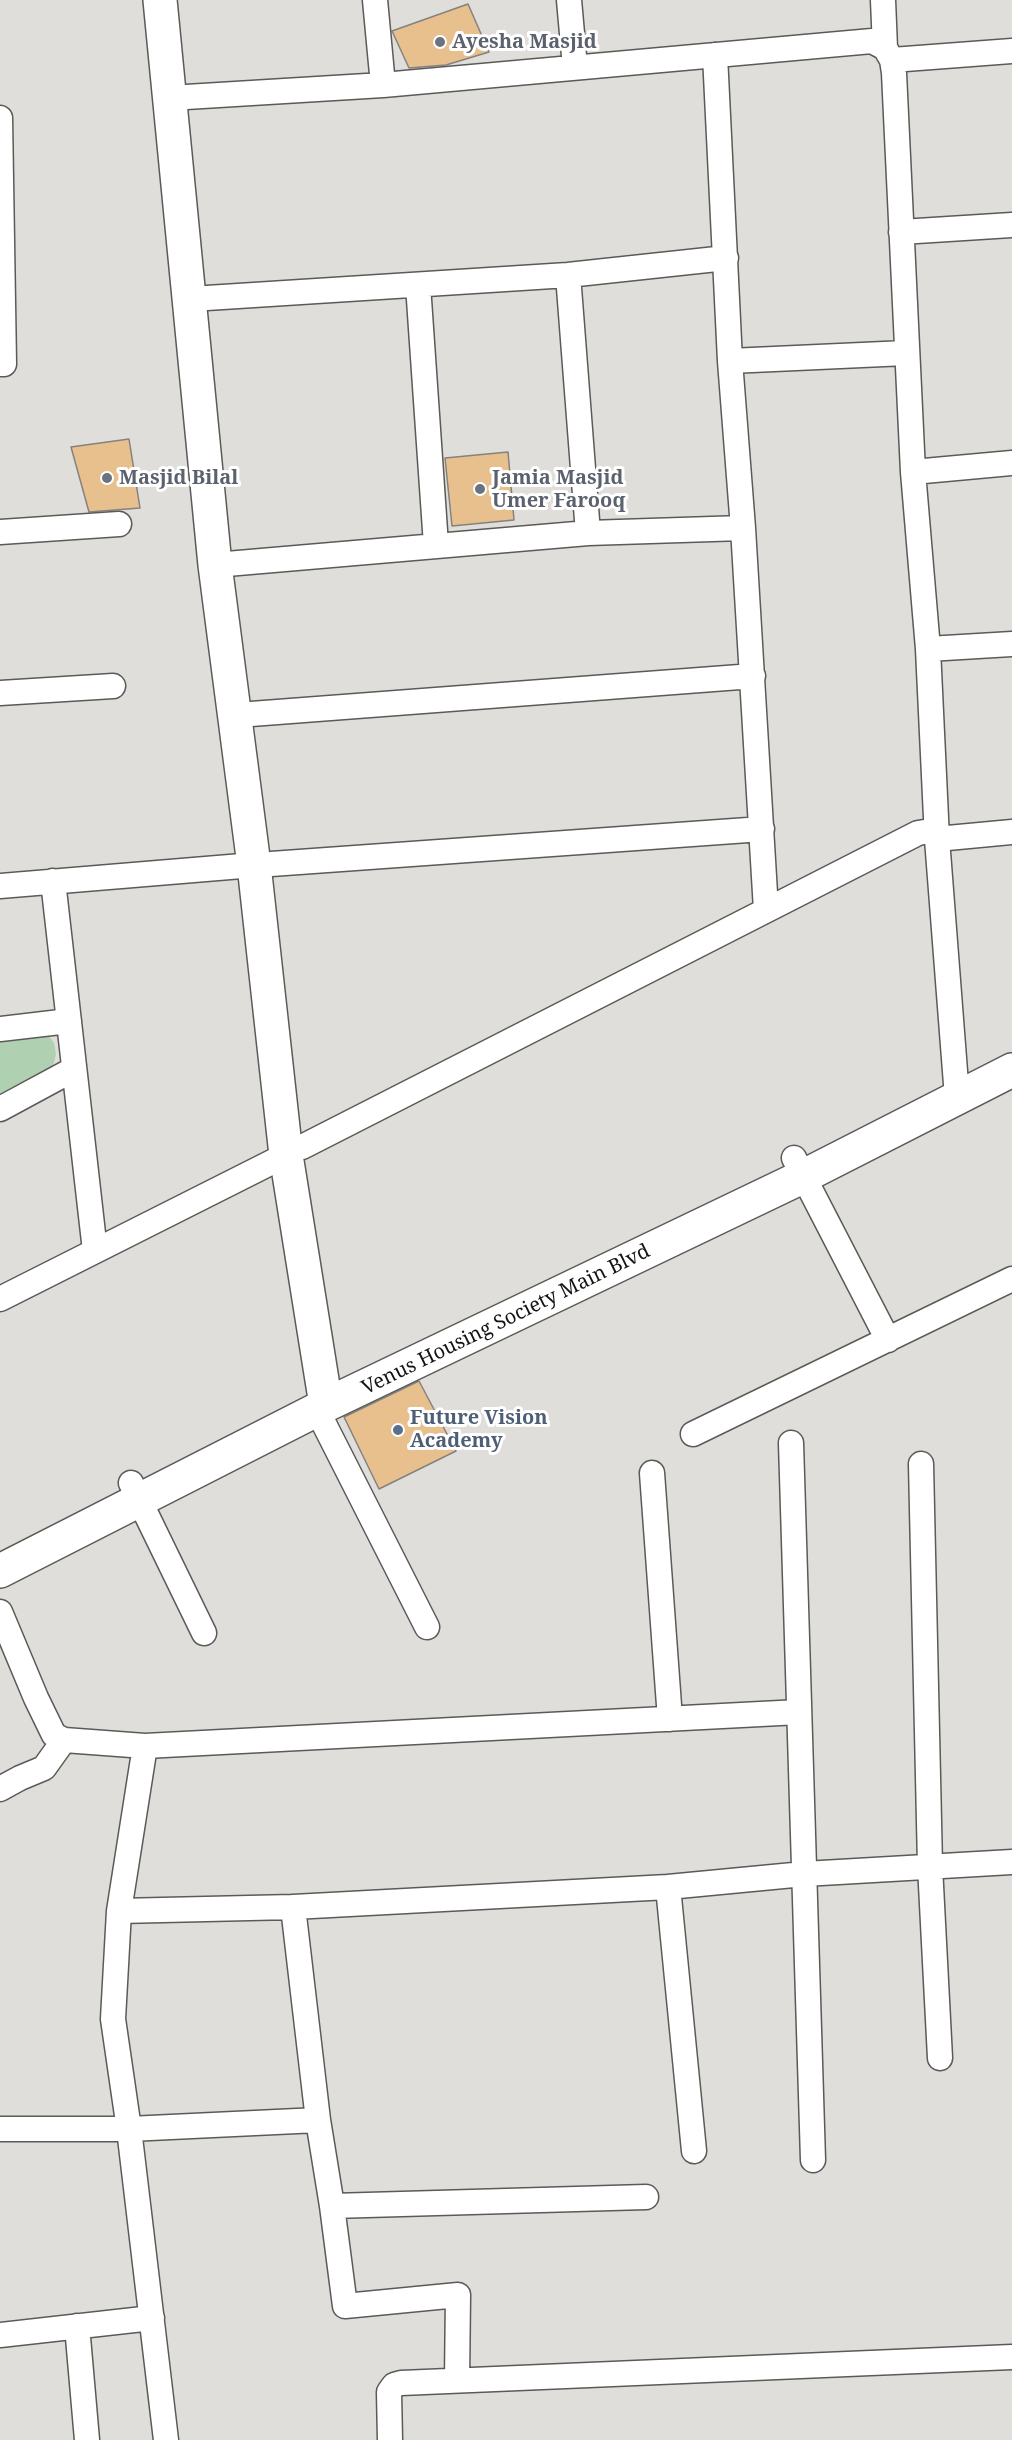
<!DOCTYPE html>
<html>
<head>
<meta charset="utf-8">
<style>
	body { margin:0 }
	canvas { display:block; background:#e0dedb }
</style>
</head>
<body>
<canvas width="1012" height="2440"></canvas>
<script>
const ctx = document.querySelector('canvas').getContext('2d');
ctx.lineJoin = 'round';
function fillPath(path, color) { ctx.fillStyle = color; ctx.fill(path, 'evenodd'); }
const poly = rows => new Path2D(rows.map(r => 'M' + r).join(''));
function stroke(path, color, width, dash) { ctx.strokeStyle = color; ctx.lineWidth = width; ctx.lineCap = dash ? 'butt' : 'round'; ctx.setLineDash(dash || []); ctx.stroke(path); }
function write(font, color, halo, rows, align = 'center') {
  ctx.font = font + ' "Noto Serif",serif'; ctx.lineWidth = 6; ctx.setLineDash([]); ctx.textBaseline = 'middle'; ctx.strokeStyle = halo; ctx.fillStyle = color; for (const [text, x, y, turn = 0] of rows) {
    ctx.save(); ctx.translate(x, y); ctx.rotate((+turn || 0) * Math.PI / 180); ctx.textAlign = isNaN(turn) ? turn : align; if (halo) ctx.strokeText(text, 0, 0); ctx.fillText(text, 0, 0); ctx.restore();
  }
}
const green = poly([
	[46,1032,54,1043,56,1054,54,1063,47,1072,0,1097,0,1038]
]);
const building = poly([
	[468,4,489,52,446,65,409,68,392,31,468,4],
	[129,439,140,508,89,512,71,447,129,439],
	[508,452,514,520,452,526,445,458,508,452],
	[419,1381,456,1451,379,1489,344,1417,419,1381]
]);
const street = poly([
	[375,0,383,85],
	[569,0,575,67],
	[883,0,885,48],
	[715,55,730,361,743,528,766,910],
	[892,60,1012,51],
	[170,101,186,97,383,85,872,41,885,48,892,60,894,73,913,472,928,649,937,839,957,1097],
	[0,118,4,364,0,364],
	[901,232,1012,225],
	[568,275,588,533],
	[418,285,436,545],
	[191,299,568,275,726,258],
	[730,361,906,353],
	[913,472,1012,463],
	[0,532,119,524],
	[215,565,588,533,743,528],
	[928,649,1012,644],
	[0,693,113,686],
	[251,714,753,676],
	[937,839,1012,832],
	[271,864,762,829],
	[53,881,95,1251],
	[0,886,254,865],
	[0,1029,69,1021],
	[0,1109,74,1069],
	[302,1147,918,833,937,830],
	[794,1158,888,1340],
	[0,1299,286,1155],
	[317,1410,427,1627],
	[693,1434,1012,1279],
	[791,1443,813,2160],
	[921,1464,930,1866,940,2058],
	[652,1473,670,1719],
	[131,1483,204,1633],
	[0,1612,36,1698,54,1735,64,1740,145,1746,799,1712],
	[145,1746,119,1911,113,2019,129,2129,318,2120,332,2206,646,2197],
	[0,1789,20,1778,44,1768,64,1740],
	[668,1887,694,2151],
	[293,1907,318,2120],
	[119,1911,293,1907,668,1887,804,1874,1012,1862],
	[0,2129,129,2129,166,2440],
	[332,2206,345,2306,458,2295,457,2380],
	[77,2326,87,2440],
	[0,2335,152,2318],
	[390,2440,389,2392,394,2385,401,2383,1012,2357]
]);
const secondary = poly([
	[160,0,215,565,254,865,286,1155,326,1405],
	[0,1571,326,1405,804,1176,1012,1070]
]);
const markers = [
	[440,42,6,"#6b7280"],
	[107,478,6,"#6b7280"],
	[480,489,6,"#6b7280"],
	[398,1430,6,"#5c6f8a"]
];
const worshipNames = [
	["Ayesha Masjid",452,42],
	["Masjid Bilal",119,478],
	["Jamia Masjid",492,478],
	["Umer Farooq",492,501]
];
const streetNames = [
	["Venus Housing Society Main Blvd",506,1320,-26]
];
const serviceNames = [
	["Future Vision",410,1418],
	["Academy",410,1441]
];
fillPath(green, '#b0d1b1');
fillPath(building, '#e8c08d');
stroke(building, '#84827f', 1.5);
stroke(street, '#5c5a57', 27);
stroke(secondary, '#5c5a57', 36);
stroke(street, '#fff', 24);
stroke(secondary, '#fff', 33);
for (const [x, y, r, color] of markers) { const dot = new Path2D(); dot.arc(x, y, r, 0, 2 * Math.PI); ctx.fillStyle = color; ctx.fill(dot); stroke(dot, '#fff', 2); }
write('bold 20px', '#5b616d', '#fff', worshipNames, 'left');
write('20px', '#151413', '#fff', streetNames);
write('bold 20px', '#4e5e75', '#fff', serviceNames, 'left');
</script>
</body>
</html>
